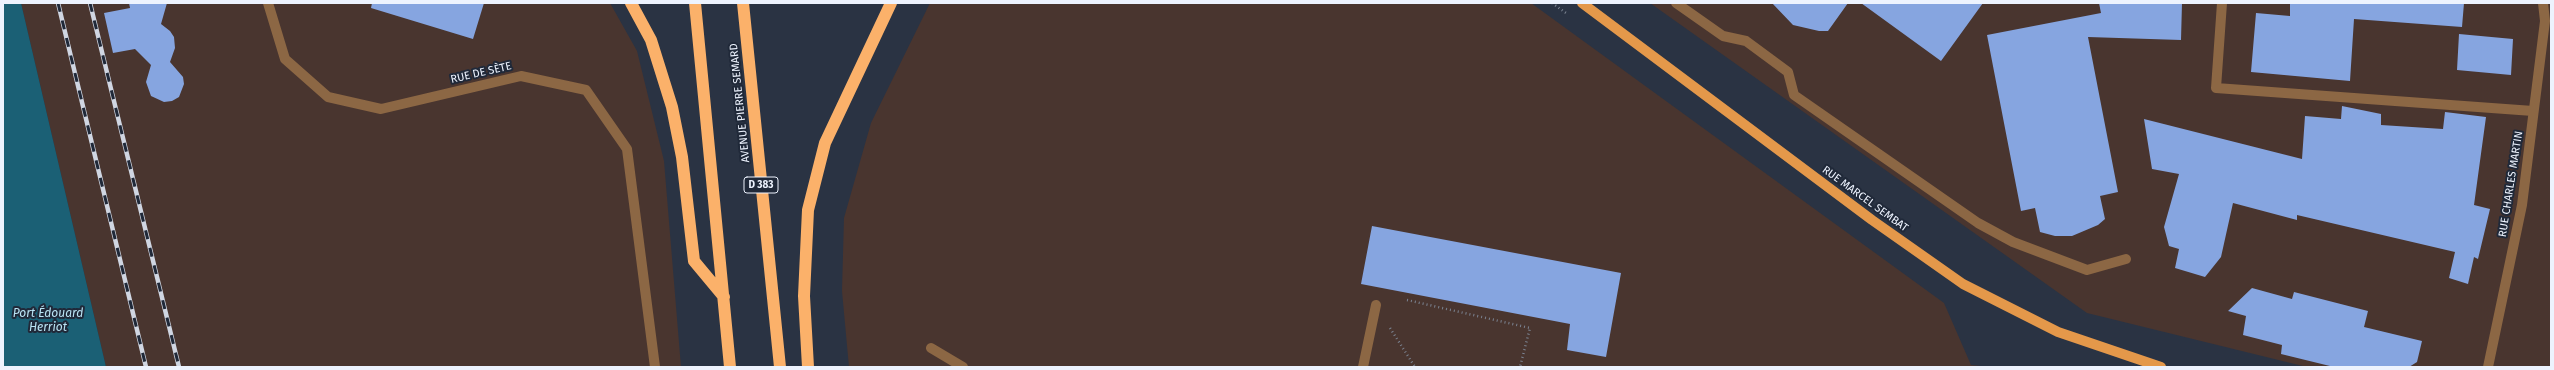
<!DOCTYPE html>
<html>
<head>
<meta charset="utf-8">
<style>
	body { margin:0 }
	#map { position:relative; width:2554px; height:370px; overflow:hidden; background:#2a3343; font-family:"Fira Sans",sans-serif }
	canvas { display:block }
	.frame { position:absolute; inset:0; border:4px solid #edf3fe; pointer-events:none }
</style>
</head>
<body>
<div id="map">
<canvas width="2554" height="370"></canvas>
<div class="frame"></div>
</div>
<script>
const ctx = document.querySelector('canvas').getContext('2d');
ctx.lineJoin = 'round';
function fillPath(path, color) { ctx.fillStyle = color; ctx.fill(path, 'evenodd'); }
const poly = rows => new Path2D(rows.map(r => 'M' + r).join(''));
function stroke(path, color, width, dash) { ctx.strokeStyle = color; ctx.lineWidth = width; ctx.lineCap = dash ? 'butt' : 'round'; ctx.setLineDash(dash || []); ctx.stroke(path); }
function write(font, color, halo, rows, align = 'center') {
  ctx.font = font + ' "Fira Sans",sans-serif'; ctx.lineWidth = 4; ctx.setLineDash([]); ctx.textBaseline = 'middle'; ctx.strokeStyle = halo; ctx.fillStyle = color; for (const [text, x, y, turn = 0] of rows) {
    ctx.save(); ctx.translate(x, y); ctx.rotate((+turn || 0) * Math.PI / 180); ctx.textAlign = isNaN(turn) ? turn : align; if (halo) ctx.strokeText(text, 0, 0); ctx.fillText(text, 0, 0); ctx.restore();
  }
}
const industrial = poly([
	[21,3,610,3,637,51,664,161,681,367,106,367],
	[930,3,1531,3,1944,303,1971,365,1989,367,849,367,842,291,844,218,871,123],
	[1650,3,2551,3,2551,367,2307,367,2087,313]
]);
const water = poly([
	[3,3,21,3,106,367,3,367]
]);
const building = poly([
	[129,3,167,3,161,24,170,31,174,37,175,48,170,62,183,77,184,84,179,97,172,101,164,102,151,96,146,82,151,65,135,49,113,53,104,13,130,8],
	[372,3,484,3,473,39,371,8],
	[1772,3,1848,3,1828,31,1819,31,1793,25],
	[1861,3,1983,3,1941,61],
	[2099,3,2182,3,2181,40,2088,37,2118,192,2100,196,2105,219,2098,225,2072,236,2055,236,2040,232,2035,208,2021,211,1987,35,2101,13],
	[2290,3,2464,3,2462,27,2354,19,2350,81,2251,72,2256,13,2290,16],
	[2459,34,2513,39,2511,75,2457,70],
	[2342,106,2381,114,2381,125,2443,129,2445,112,2486,117,2474,205,2490,209,2478,259,2474,257,2468,284,2449,278,2455,252,2297,215,2297,220,2233,203,2221,257,2205,277,2175,268,2179,249,2169,246,2164,227,2179,174,2152,169,2144,119,2302,159,2305,116,2341,119],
	[1372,226,1621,273,1606,357,1567,350,1570,324,1361,284],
	[2252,288,2292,299,2294,292,2368,311,2364,327,2422,341,2417,362,2409,367,2334,367,2281,354,2282,345,2243,335,2246,316,2228,311]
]);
const path = poly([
	[1552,3,1566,13],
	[1407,300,1530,328,1520,367],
	[1390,328,1415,367]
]);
const minor = poly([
	[268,3,285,59,328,97,381,109,521,76,586,90,627,149,655,367],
	[1676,3,1723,36,1746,41,1788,72,1794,95,1978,223,2013,242,2087,270,2126,259],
	[2222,3,2216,88,2533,111],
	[931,348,963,367],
	[1363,367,1376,305],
	[2488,367,2522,205,2545,21,2543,3]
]);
const major = poly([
	[1582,3,1872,220,1963,284,2058,332,2161,367]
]);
const highway = poly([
	[631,3,651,40,672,107,682,157,694,261,724,297],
	[695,3,730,367],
	[743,3,780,367],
	[808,367,804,296,808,210,825,143,891,3]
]);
const rail = poly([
	[58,3,146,367],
	[90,3,179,367]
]);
const shields = [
	[761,185,34]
];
const shieldNames = [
	["D 383",761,185]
];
const streetNames = [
	["RUE DE SÈTE",481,73,-13],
	["AVENUE PIERRE SEMARD",740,103,-96],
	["RUE CHARLES MARTIN",2511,184,-81],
	["RUE MARCEL SEMBAT",1865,199,36]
];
const waterNames = [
	["Port Édouard",48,314],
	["Herriot",48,328]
];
fillPath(industrial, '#49352f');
fillPath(water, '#1b6075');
fillPath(building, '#86a5e0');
stroke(path, '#7b8391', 2.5, [1, 3]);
stroke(minor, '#8c6744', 10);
stroke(major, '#e4984a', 10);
stroke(highway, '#fbb16a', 12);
stroke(rail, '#d0d6e2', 4.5);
stroke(rail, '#202939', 3, [9]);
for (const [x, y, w] of shields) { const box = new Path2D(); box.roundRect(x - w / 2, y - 8, w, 16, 3); ctx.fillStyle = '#202939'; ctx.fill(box); stroke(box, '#edf3fe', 1); }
write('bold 10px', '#edf3fe', null, shieldNames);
write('11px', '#edf3fe', '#202939', streetNames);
write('italic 12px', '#bae4f4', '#202939', waterNames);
</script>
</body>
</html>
